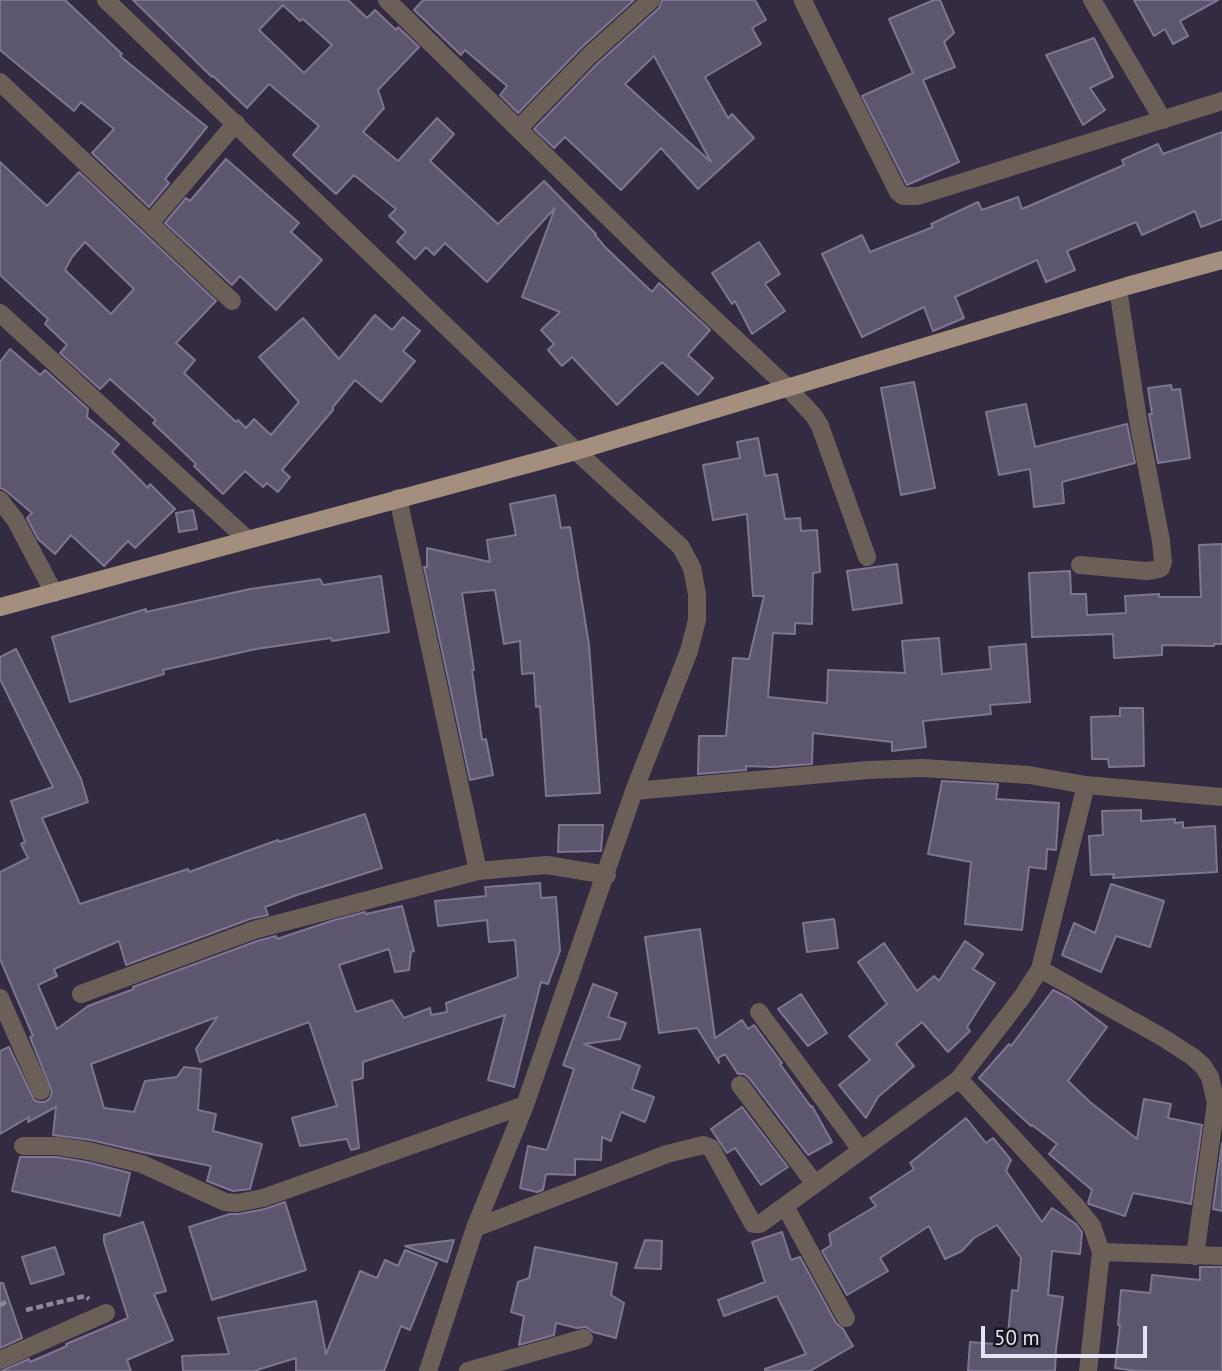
<!DOCTYPE html>
<html>
<head>
<meta charset="utf-8">
<style>
	body { margin:0 }
	#map { position:relative; width:1222px; height:1371px; overflow:hidden; background:#322b42; font-family:"PT Sans",sans-serif }
	canvas { display:block }
	.scale { position:absolute; left:981px; top:1326px; width:166px; height:32px; box-sizing:border-box; border:4px solid #e7e3f2; border-top:0; padding-left:9px; font-size:21px; line-height:24px; white-space:nowrap; color:#e7e3f2; -webkit-text-stroke:5px #191620; paint-order:stroke }
</style>
</head>
<body>
<div id="map">
<canvas width="1222" height="1371"></canvas>
<div class="scale">50 m</div>
</div>
<script>
const ctx = document.querySelector('canvas').getContext('2d');
ctx.lineJoin = 'round';
function fillPath(path, color) { ctx.fillStyle = color; ctx.fill(path, 'evenodd'); }
const poly = rows => new Path2D(rows.map(r => 'M' + r).join(''));
function stroke(path, color, width, dash) { ctx.strokeStyle = color; ctx.lineWidth = width; ctx.lineCap = dash ? 'butt' : 'round'; ctx.setLineDash(dash || []); ctx.stroke(path); }
const building = poly([
	[0,0,65,0,122,54,120,56,207,127,165,179,169,183,149,207,92,153,114,129,81,102,74,111,0,50,0,0],
	[133,0,348,0,367,18,375,10,396,30,398,27,419,47,378,90,384,108,363,132,398,161,437,118,454,134,430,161,498,224,544,181,596,234,595,235,605,247,652,292,659,283,710,330,688,355,713,378,698,395,662,362,617,405,572,357,562,366,548,350,554,344,541,330,560,312,522,297,555,208,487,282,445,243,434,255,426,247,415,259,397,242,406,232,389,216,396,209,354,175,336,194,293,155,319,126,269,84,247,108,213,76,212,77,133,0],
	[283,5,300,21,303,19,332,45,304,73,259,30,283,5],
	[423,0,634,0,581,48,518,113,500,95,507,86,465,50,461,55,414,10,423,0],
	[662,0,755,0,766,20,752,28,761,44,705,77,728,118,732,114,754,138,698,189,661,148,621,190,565,137,554,148,534,129,597,64,659,8,662,0],
	[654,56,711,162,625,84,654,56],
	[934,0,940,0,954,33,944,42,955,67,923,80,959,162,907,185,862,96,913,73,889,19,934,0],
	[1134,0,1218,0,1180,21,1188,36,1173,44,1165,29,1154,36,1134,0],
	[1094,38,1113,77,1090,88,1105,110,1083,125,1046,55,1094,38],
	[1222,132,1222,219,1201,227,1195,211,1142,235,1136,222,1067,251,1075,270,1046,282,1037,260,955,297,964,318,933,331,924,307,862,337,822,254,862,235,870,252,933,227,931,224,978,202,982,210,1018,197,1022,209,1124,165,1122,160,1158,144,1163,154,1222,132],
	[226,159,299,223,291,232,322,260,276,310,240,276,232,285,165,223,186,198,190,201,226,159],
	[0,162,47,206,79,172,216,301,176,343,195,360,184,373,236,422,238,420,246,428,254,419,271,435,299,402,259,357,303,318,339,359,375,315,392,330,403,317,420,331,403,351,415,361,381,402,355,380,333,407,333,410,282,470,290,477,278,492,267,483,263,487,245,471,223,494,194,466,196,464,153,423,156,420,110,379,100,389,60,353,67,345,45,324,48,319,0,275,0,162],
	[85,242,134,289,111,314,65,270,72,257,85,242],
	[759,242,780,274,765,284,785,311,752,334,735,301,732,304,712,273,759,242],
	[10,349,40,375,45,370,88,409,87,417,119,444,112,452,148,488,150,484,175,509,135,548,128,541,104,566,71,535,55,554,38,539,27,518,32,513,5,490,0,488,0,362,10,349],
	[914,382,935,488,901,495,881,388,914,382],
	[1171,385,1172,390,1180,389,1190,458,1158,463,1149,414,1152,414,1148,388,1171,385],
	[1026,404,1035,447,1127,424,1135,463,1062,482,1064,503,1034,507,1030,469,999,475,986,412,1026,404],
	[758,438,765,476,777,474,785,519,800,518,801,531,817,530,820,572,813,573,812,624,795,623,795,634,773,633,768,697,827,703,828,670,905,673,902,641,939,638,942,674,991,669,989,647,1026,644,1030,702,990,705,991,714,923,721,926,747,892,751,892,742,813,733,812,764,772,767,746,766,746,770,698,774,699,736,726,736,733,658,749,659,764,596,753,596,747,514,713,520,703,465,740,458,737,442,758,438],
	[555,495,561,528,570,527,589,645,600,793,546,796,540,706,536,707,534,673,522,674,520,641,504,644,495,590,462,593,474,670,472,670,482,740,486,739,493,775,470,780,424,567,427,567,427,548,490,562,487,540,516,535,510,504,555,495],
	[193,510,197,529,179,532,176,513,193,510],
	[1222,544,1222,644,1214,644,1214,646,1162,645,1162,655,1114,658,1113,634,1032,637,1029,573,1070,571,1071,594,1086,594,1087,615,1126,613,1125,596,1159,594,1159,597,1201,597,1199,545,1222,544],
	[897,564,902,603,853,610,847,571,897,564],
	[381,576,389,632,332,641,331,638,256,649,163,670,164,674,70,702,52,637,146,609,146,612,250,589,320,579,323,585,381,576],
	[16,649,81,779,88,802,42,818,80,904,188,869,189,872,278,840,279,842,365,814,382,868,297,895,265,907,268,915,250,919,126,965,119,941,54,969,57,976,38,985,57,1029,88,1006,134,989,133,987,257,941,276,936,277,939,331,921,365,912,366,914,402,906,414,951,411,952,409,970,395,972,389,949,339,965,356,1012,392,1000,404,1018,430,1008,431,1015,447,1012,446,1003,518,977,515,940,489,942,487,920,438,926,435,901,486,896,485,887,540,883,541,898,556,897,560,951,548,984,541,982,514,1087,488,1080,505,1015,363,1062,363,1078,352,1081,359,1148,351,1150,347,1139,300,1146,292,1118,337,1106,309,1022,200,1062,196,1049,217,1017,91,1064,104,1108,134,1112,145,1081,177,1077,184,1067,201,1069,198,1110,216,1114,213,1131,262,1144,250,1189,233,1191,207,1181,211,1166,146,1153,91,1140,53,1135,56,1107,28,1122,29,1117,0,1134,0,1051,9,1047,34,1100,39,1102,45,1102,50,1098,52,1092,30,1037,33,1036,0,959,0,872,28,858,21,844,25,842,11,801,53,787,0,679,0,657,16,649],
	[1120,708,1143,708,1144,766,1109,767,1108,759,1092,759,1091,717,1120,716,1120,708],
	[942,781,998,784,996,799,1059,803,1056,850,1047,849,1046,869,1029,867,1022,930,965,924,971,862,928,854,942,781],
	[1141,810,1141,821,1175,819,1175,823,1183,822,1183,828,1215,826,1217,872,1113,878,1114,874,1091,875,1089,836,1103,835,1102,811,1141,810],
	[559,825,603,825,601,851,558,852,559,825],
	[1111,884,1164,901,1150,947,1116,936,1101,972,1062,955,1074,923,1095,933,1111,884],
	[834,919,838,948,807,952,803,923,834,919],
	[700,929,715,1038,742,1020,748,1029,754,1025,782,1063,780,1064,811,1107,812,1106,832,1142,808,1155,749,1078,744,1074,738,1074,725,1054,718,1058,719,1063,697,1028,659,1033,645,937,700,929],
	[965,941,983,954,973,969,995,983,967,1027,970,1031,948,1052,922,1022,896,1044,914,1066,878,1097,866,1118,839,1085,870,1060,849,1036,887,1004,858,962,884,943,917,991,934,976,939,981,965,941],
	[593,984,617,993,608,1017,626,1023,620,1039,584,1044,640,1066,632,1089,654,1097,645,1122,621,1112,611,1141,602,1137,601,1160,575,1159,575,1175,546,1174,543,1190,537,1192,520,1188,528,1146,547,1150,574,1069,563,1065,593,984],
	[1053,990,1069,998,1107,1027,1068,1081,1090,1102,1137,1139,1144,1099,1171,1104,1168,1118,1202,1125,1191,1204,1133,1193,1125,1216,1089,1204,1088,1203,1092,1190,1049,1154,1057,1144,1032,1125,1031,1126,979,1078,1009,1044,1011,1046,1053,990],
	[801,994,827,1033,808,1046,778,1009,801,994],
	[742,1107,788,1167,761,1185,735,1148,727,1153,711,1129,742,1107],
	[966,1118,986,1143,993,1138,1011,1160,1006,1171,1042,1222,1052,1208,1076,1224,1082,1232,1080,1254,1052,1251,1048,1295,1063,1297,1056,1349,1055,1371,968,1371,970,1342,1007,1345,1012,1290,1018,1291,1021,1258,997,1225,974,1238,962,1251,945,1259,929,1226,880,1258,888,1271,847,1295,822,1251,831,1245,829,1234,876,1206,870,1198,914,1169,910,1163,966,1118],
	[1222,1143,1222,1211,1213,1209,1222,1143],
	[20,1157,56,1157,87,1162,130,1173,120,1216,12,1191,20,1157],
	[285,1202,306,1270,212,1300,189,1227,230,1214,239,1214,265,1209,285,1202],
	[143,1222,166,1291,154,1294,173,1340,127,1360,131,1371,1,1371,29,1359,30,1362,67,1346,66,1344,128,1318,104,1242,104,1235,143,1222],
	[782,1232,791,1260,800,1257,836,1323,843,1329,853,1346,810,1371,765,1371,765,1369,806,1354,777,1296,724,1316,718,1300,765,1282,752,1242,782,1232],
	[454,1240,447,1262,405,1246,454,1240],
	[645,1240,662,1241,661,1269,635,1268,645,1240],
	[55,1247,64,1274,31,1284,22,1257,55,1247],
	[535,1247,617,1263,611,1295,624,1303,616,1338,593,1332,586,1327,577,1328,556,1323,554,1335,519,1345,524,1316,511,1312,518,1282,529,1278,535,1247],
	[405,1250,437,1263,410,1330,401,1326,384,1371,296,1371,296,1358,254,1371,183,1371,182,1356,229,1354,218,1318,316,1301,326,1354,360,1271,377,1278,385,1260,398,1266,405,1250],
	[1200,1267,1222,1267,1222,1371,1138,1371,1115,1368,1120,1325,1118,1325,1121,1290,1150,1293,1152,1275,1200,1280,1200,1267],
	[0,1283,3,1283,22,1338,0,1348,0,1283]
]);
const path = poly([
	[0,1305,6,1302],
	[26,1310,85,1296,89,1299]
]);
const minor = poly([
	[106,0,576,451,681,547,692,568,697,594,697,620,689,651,634,791,525,1105,475,1228,428,1371],
	[387,0,657,265,788,388,814,416,820,426,867,557],
	[804,0,803,1,850,96,898,192,903,196,918,196,1222,101],
	[1092,0,1163,120],
	[0,82,232,301],
	[518,129,589,56,651,0],
	[150,223,236,123],
	[0,313,248,540],
	[398,498,478,871],
	[0,500,16,521,54,593],
	[1080,565,1146,571,1155,570,1161,568,1163,562,1161,541,1139,426,1118,289],
	[634,791,868,770,923,768,1029,775,1086,785,1222,797],
	[1040,969,1162,1037,1193,1057,1203,1066,1210,1077,1216,1103,1195,1256],
	[81,994,254,930,478,871,547,865,607,875],
	[0,998,41,1091],
	[759,1012,861,1150],
	[959,1079,1075,1205,1092,1226,1101,1252,1088,1371],
	[740,1085,815,1184],
	[23,1146,57,1146,89,1151,142,1164,225,1202,237,1203,263,1198,525,1105],
	[785,1206,846,1318],
	[475,1228,667,1154,703,1145,711,1148,753,1224,760,1224,815,1184,959,1079,1022,997,1040,969,1086,785],
	[1101,1252,1222,1256],
	[0,1360,106,1313],
	[468,1371,584,1338]
]);
const major = poly([
	[0,607,576,451,1127,286,1222,260]
]);
fillPath(building, '#5d566f');
stroke(building, '#7e7691', 2);
stroke(path, '#8e889b', 4.5, [7, 3.5]);
stroke(minor, '#6a6057', 18);
stroke(major, '#a48e7d', 18);
</script>
</body>
</html>
